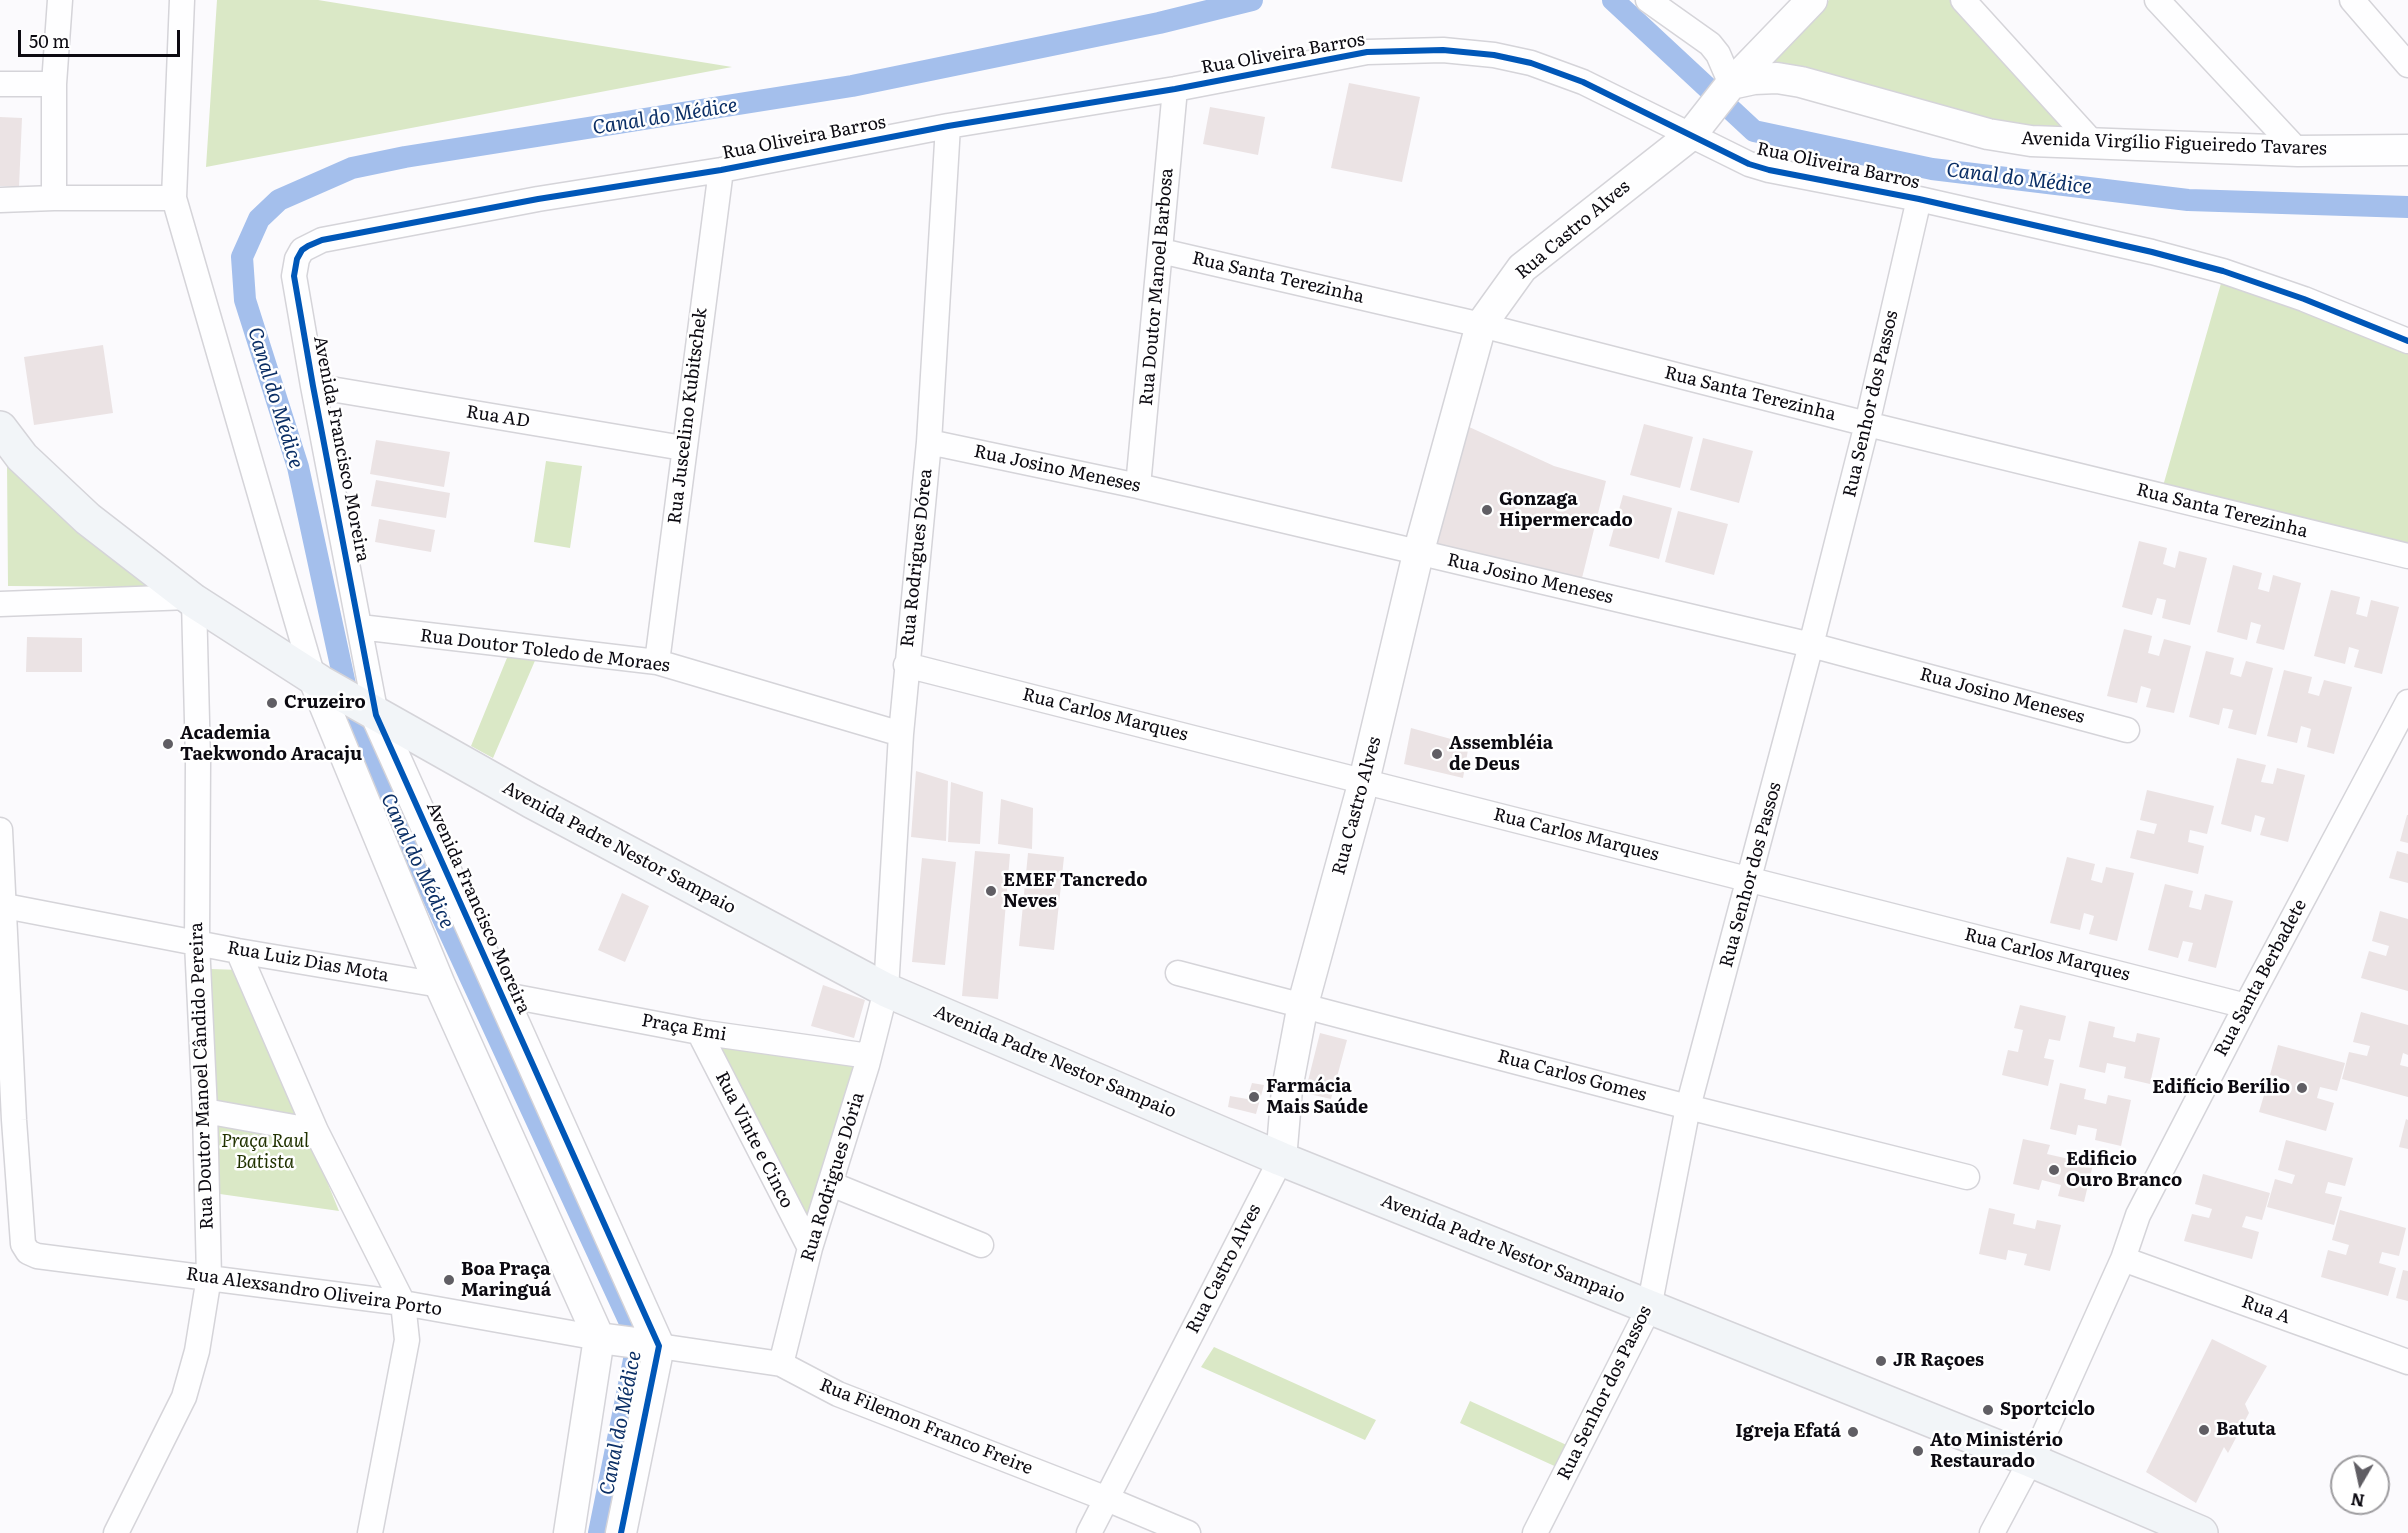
<!DOCTYPE html>
<html>
<head>
<meta charset="utf-8">
<style>
	body { margin:0 }
	#map { position:relative; width:2408px; height:1533px; overflow:hidden; background:#fbfafd; font-family:Literata,serif }
	canvas { display:block }
	.north { position:absolute; left:2330px; top:1455px; width:60px; height:60px; box-sizing:border-box; background:#fff; border:2px solid #9e9da0; border-radius:50%; rotate:189deg; font-size:16px; font-weight:700; line-height:24px; text-align:center; color:#0c0a11 }
	.north::after { content:''; display:block; margin:auto; width:21px; height:27px; background:#605e64; clip-path:polygon(50% 0,100% 100%,50% 72%,0 100%) }
	.scale { position:absolute; left:18px; top:30px; width:162px; height:27px; box-sizing:border-box; border:3px solid #0c0a11; border-top:0; padding-left:8px; font-size:18px; line-height:21px; white-space:nowrap; color:#0c0a11; -webkit-text-stroke:4px #fff; paint-order:stroke }
</style>
</head>
<body>
<div id="map">
<canvas width="2408" height="1533"></canvas>
<div class="north">N</div>
<div class="scale">50 m</div>
</div>
<script>
const ctx = document.querySelector('canvas').getContext('2d');
ctx.lineJoin = 'round';
function fillPath(path, color) { ctx.fillStyle = color; ctx.fill(path, 'evenodd'); }
const poly = rows => new Path2D(rows.map(r => 'M' + r).join(''));
function stroke(path, color, width, dash) { ctx.strokeStyle = color; ctx.lineWidth = width; ctx.lineCap = dash ? 'butt' : 'round'; ctx.setLineDash(dash || []); ctx.stroke(path); }
function write(font, color, halo, rows, align = 'center') {
  ctx.font = font + ' Literata,serif'; ctx.lineWidth = 5; ctx.setLineDash([]); ctx.textBaseline = 'middle'; ctx.strokeStyle = halo; ctx.fillStyle = color; for (const [text, x, y, turn = 0] of rows) {
    ctx.save(); ctx.translate(x, y); ctx.rotate((+turn || 0) * Math.PI / 180); ctx.textAlign = isNaN(turn) ? turn : align; if (halo) ctx.strokeText(text, 0, 0); ctx.fillText(text, 0, 0); ctx.restore();
  }
}
const green = poly([
	[217,0,318,0,732,67,206,167],
	[1829,0,1950,0,2073,136,2030,135,1766,63],
	[2222,280,2408,353,2408,548,2163,486],
	[546,461,582,466,570,548,534,542],
	[7,464,149,587,8,586],
	[509,653,537,656,493,758,471,746],
	[210,969,241,970,339,1211,220,1194],
	[714,1044,857,1063,808,1224],
	[1214,1347,1376,1420,1365,1440,1201,1367],
	[1470,1401,1571,1447,1561,1469,1460,1423]
]);
const canal = poly([
	[1613,0,1754,131,1932,169,2188,200,2408,207],
	[599,1533,638,1340,354,726,298,467,245,300,242,257,259,219,279,200,352,168,405,157,852,86,1159,23,1252,0]
]);
const building = poly([
	[1349,83,1420,97,1402,182,1331,168],
	[1210,107,1265,117,1258,155,1203,144],
	[0,117,22,118,19,187,0,186],
	[103,345,113,413,34,425,24,357],
	[1454,420,1554,466,1606,481,1582,578,1529,578,1418,554],
	[1644,424,1693,437,1680,488,1630,475],
	[1703,438,1753,451,1739,503,1690,490],
	[376,440,450,452,444,487,370,474],
	[376,480,450,493,446,518,371,506],
	[1623,495,1672,508,1659,559,1609,546],
	[1678,511,1728,524,1714,575,1665,562],
	[379,519,435,530,431,552,375,542],
	[2139,541,2167,548,2163,564,2175,568,2179,551,2207,558,2190,625,2162,618,2166,600,2157,598,2152,615,2122,607],
	[2233,565,2262,573,2258,589,2269,592,2273,575,2301,583,2284,650,2256,643,2261,625,2251,622,2247,640,2217,632],
	[2331,590,2360,597,2356,614,2367,617,2371,600,2399,607,2382,674,2354,667,2359,650,2349,647,2345,664,2314,656],
	[2124,629,2152,636,2148,653,2159,656,2164,639,2191,646,2174,713,2146,707,2151,689,2141,686,2137,703,2107,696],
	[27,637,82,638,82,672,26,672],
	[2206,651,2234,658,2230,674,2241,677,2246,661,2273,668,2256,735,2228,728,2233,710,2223,708,2219,725,2189,717],
	[2284,670,2312,677,2308,693,2319,696,2324,680,2352,687,2334,754,2307,747,2311,729,2301,726,2297,743,2267,736],
	[1411,728,1469,744,1463,778,1404,764],
	[2237,758,2266,765,2261,782,2273,784,2277,768,2305,775,2288,842,2260,835,2265,818,2255,815,2251,832,2221,824],
	[916,771,948,781,946,841,911,837],
	[951,782,983,792,980,844,948,842],
	[2147,790,2214,806,2207,834,2190,830,2188,842,2204,846,2198,874,2130,858,2137,830,2154,834,2157,824,2140,820],
	[1001,799,1033,808,1032,849,998,844],
	[2407,815,2408,815,2408,843,2400,841],
	[975,851,1010,854,998,999,962,996],
	[2397,851,2408,854,2408,883,2389,878],
	[1028,853,1064,857,1054,950,1019,946],
	[2067,857,2095,864,2091,880,2102,883,2106,867,2134,873,2117,941,2089,934,2094,916,2084,913,2080,930,2050,923],
	[922,858,956,862,945,965,912,962],
	[2165,884,2193,891,2189,907,2201,910,2205,894,2233,901,2216,968,2188,961,2193,943,2183,941,2178,958,2148,950],
	[622,893,649,906,625,962,598,950],
	[2380,911,2408,919,2408,991,2361,978,2369,951,2386,956,2389,946,2372,941],
	[823,985,865,1000,854,1038,811,1026],
	[2020,1005,2066,1016,2060,1041,2049,1039,2044,1058,2054,1060,2048,1086,2002,1075,2008,1050,2018,1052,2023,1030,2014,1028],
	[2361,1012,2408,1025,2408,1055,2403,1053,2400,1065,2408,1067,2408,1097,2342,1079,2349,1052,2367,1056,2370,1046,2353,1042],
	[2089,1021,2115,1027,2113,1037,2135,1042,2137,1033,2160,1038,2150,1084,2124,1078,2126,1067,2107,1063,2105,1073,2079,1067],
	[1320,1033,1347,1040,1331,1099,1305,1093],
	[2278,1045,2345,1063,2337,1091,2320,1087,2317,1098,2334,1103,2326,1131,2259,1112,2267,1085,2284,1090,2287,1080,2270,1075],
	[1252,1083,1264,1085,1256,1114,1228,1107,1230,1096,1247,1099],
	[2060,1083,2086,1089,2084,1099,2106,1104,2108,1095,2131,1100,2121,1146,2095,1140,2097,1129,2078,1125,2076,1135,2050,1129],
	[2406,1119,2408,1120,2408,1149,2399,1147],
	[2023,1139,2050,1145,2047,1154,2069,1159,2071,1150,2095,1156,2084,1202,2058,1196,2061,1185,2042,1180,2039,1190,2013,1184],
	[2286,1140,2353,1158,2345,1186,2328,1182,2325,1193,2342,1197,2334,1225,2267,1207,2275,1179,2292,1184,2295,1175,2278,1170],
	[2203,1174,2270,1193,2262,1220,2246,1216,2242,1227,2259,1232,2252,1259,2184,1241,2192,1214,2209,1218,2212,1209,2195,1204],
	[1989,1208,2015,1214,2013,1224,2035,1229,2037,1220,2061,1225,2050,1271,2024,1265,2027,1254,2008,1250,2006,1260,1979,1254],
	[2340,1210,2406,1228,2399,1256,2382,1252,2379,1263,2396,1268,2388,1296,2321,1277,2328,1250,2346,1255,2349,1245,2332,1240],
	[2403,1270,2408,1271,2408,1301,2396,1298],
	[2212,1339,2267,1366,2245,1404,2249,1413,2228,1453,2224,1447,2196,1503,2146,1472]
]);
const minor = poly([
	[182,0,174,198,313,677],
	[1648,0,1710,44,1718,54,1731,84],
	[1963,0,2094,144],
	[2157,0,2298,151],
	[2352,0,2408,65],
	[0,84,54,84],
	[54,198,54,84,60,0],
	[0,200,54,198,174,198],
	[1161,251,1481,325,1867,424,2408,556],
	[313,386,683,448],
	[929,442,1138,486,1811,645,2127,730],
	[1138,486,1175,89],
	[0,604,190,597],
	[360,627,657,662,901,734],
	[657,662,721,170],
	[906,665,2246,1006],
	[376,715,313,386,294,276,297,259,302,250,322,240,538,199,721,170,948,126,1175,89,1367,52,1443,50,1494,55,1531,63,1583,82,1749,164,1769,170,1919,199,2152,252,2223,271,2304,299,2408,341],
	[0,830,14,1120,23,1244,28,1252,37,1256,403,1303,599,1338],
	[0,905,238,951,440,985],
	[238,951,316,1131,403,1303,407,1340,370,1533],
	[1178,973,1688,1107,1967,1177],
	[500,994,699,1032,869,1056],
	[699,1032,810,1248],
	[205,1111,316,1131],
	[831,1184,981,1245],
	[2123,1259,2408,1362],
	[659,1346,781,1364,838,1394,1107,1499,1188,1533],
	[781,1364,810,1248,867,1065,886,990,901,734,929,442,948,126],
	[116,1533,184,1397,197,1351,209,1277,205,1111,197,943,198,761,194,601],
	[1089,1533,1281,1159],
	[1535,1533,1649,1308,1688,1107,1811,645,1867,424,1919,199],
	[1992,1533,2042,1439,2123,1259,2138,1215,2246,1006,2408,702]
]);
const tertiary = poly([
	[1731,84,1754,79,1777,78,1801,82,1988,134,2031,141,2298,151,2408,150],
	[313,677,440,985,599,1338,569,1533],
	[376,715,659,1346,621,1533],
	[1281,1159,1287,1089,1303,1004,1364,781,1418,554,1481,325,1522,268,1691,135,1731,84,1812,0],
	[599,1338,659,1346]
]);
const secondary = poly([
	[0,428,22,457,88,519,194,601,320,682,531,801,886,990,1281,1159,2030,1460,2201,1533]
]);
const cycleway = poly([
	[621,1533,659,1346,376,715,313,386,294,276,297,259,302,250,308,246,322,240,538,199,721,170,948,126,1175,89,1367,52,1443,50,1494,55,1531,63,1583,82,1749,164,1769,170,1919,199,2152,252,2223,271,2304,299,2408,341]
]);
const markers = [
	[1487,510,6,"#605e64"],
	[272,703,6,"#605e64"],
	[168,744,6,"#605e64"],
	[1437,754,6,"#605e64"],
	[991,891,6,"#605e64"],
	[2302,1088,6,"#605e64"],
	[1254,1097,6,"#605e64"],
	[2054,1170,6,"#605e64"],
	[449,1280,6,"#605e64"],
	[1881,1361,6,"#605e64"],
	[1988,1410,6,"#605e64"],
	[2204,1430,6,"#605e64"],
	[1853,1432,6,"#605e64"],
	[1918,1451,6,"#605e64"]
];
const streetNames = [
	["Rua Oliveira Barros",1283,54,-10],
	["Rua Oliveira Barros",804,138,-11],
	["Avenida Virgílio Figueiredo Tavares",2174,144,2],
	["Rua Oliveira Barros",1838,166,12],
	["Rua Castro Alves",1573,230,-40],
	["Rua Santa Terezinha",1278,278,13],
	["Rua Doutor Manoel Barbosa",1157,287,-85],
	["Rua Santa Terezinha",1750,394,14],
	["Rua Senhor dos Passos",1871,404,-77],
	["Rua Juscelino Kubitschek",688,416,-83],
	["Rua AD",498,417,9],
	["Avenida Francisco Moreira",341,449,79],
	["Rua Josino Meneses",1057,469,12],
	["Rua Santa Terezinha",2222,511,14],
	["Rua Rodrigues Dórea",917,558,-84],
	["Rua Josino Meneses",1530,579,13],
	["Rua Doutor Toledo de Moraes",545,651,7],
	["Rua Josino Meneses",2002,696,15],
	["Rua Carlos Marques",1105,715,14],
	["Rua Castro Alves",1357,806,-75],
	["Rua Carlos Marques",1576,835,14],
	["Avenida Padre Nestor Sampaio",619,848,28],
	["Rua Senhor dos Passos",1751,875,-75],
	["Avenida Francisco Moreira",478,908,66],
	["Rua Carlos Marques",2047,955,14],
	["Rua Luiz Dias Mota",308,962,10],
	["Rua Santa Berbadete",2261,978,-62],
	["Praça Emi",684,1028,10],
	["Avenida Padre Nestor Sampaio",1055,1062,23],
	["Rua Doutor Manoel Cândido Pereira",202,1076,-92],
	["Rua Carlos Gomes",1572,1076,15],
	["Rua Vinte e Cinco",754,1140,63],
	["Rua Rodrigues Dória",833,1177,-73],
	["Avenida Padre Nestor Sampaio",1503,1249,22],
	["Rua Castro Alves",1224,1269,-63],
	["Rua Alexsandro Oliveira Porto",314,1292,8],
	["Rua A",2266,1310,20],
	["Rua Senhor dos Passos",1605,1393,-64],
	["Rua Filemon Franco Freire",926,1427,22]
];
const poiNames = [
	["Gonzaga",1499,500],
	["Hipermercado",1499,521],
	["Cruzeiro",284,703],
	["Academia",180,734],
	["Taekwondo Aracaju",180,755],
	["Assembléia",1449,744],
	["de Deus",1449,765],
	["EMEF Tancredo",1003,881],
	["Neves",1003,902],
	["Farmácia",1266,1087],
	["Mais Saúde",1266,1108],
	["Edifício Berílio",2290,1088,"right"],
	["Edificio",2066,1160],
	["Ouro Branco",2066,1181],
	["Boa Praça",461,1270],
	["Maringuá",461,1291],
	["JR Raçoes",1893,1361],
	["Sportciclo",2000,1410],
	["Batuta",2216,1430],
	["Igreja Efatá",1841,1432,"right"],
	["Ato Ministério",1930,1441],
	["Restaurado",1930,1462]
];
const parkNames = [
	["Praça Raul",265,1142],
	["Batista",265,1163]
];
const waterNames = [
	["Canal do Médice",665,117,-9],
	["Canal do Médice",2019,179,7],
	["Canal do Médice",275,398,73],
	["Canal do Médice",417,861,65],
	["Canal do Médice",621,1423,-79]
];
fillPath(green, '#dae8c6');
stroke(canal, '#a4bfec', 22);
fillPath(building, '#ebe3e4');
stroke(minor, '#d5d4d9', 27);
stroke(tertiary, '#d5d4d9', 33);
stroke(secondary, '#d5d4d9', 36);
stroke(minor, '#fefeff', 24);
stroke(tertiary, '#fefeff', 30);
stroke(secondary, '#f2f5f8', 33);
stroke(cycleway, '#0057b8', 6);
for (const [x, y, r, color] of markers) { const dot = new Path2D(); dot.arc(x, y, r, 0, 2 * Math.PI); ctx.fillStyle = color; ctx.fill(dot); stroke(dot, '#fff', 2); }
write('18px', '#0c0a11', '#fff', streetNames);
write('bold 18px', '#0c0a11', '#fff', poiNames, 'left');
write('italic 18px', '#213200', '#fff', parkNames);
write('italic 20px', '#0b2f66', '#fff', waterNames);
</script>
</body>
</html>
